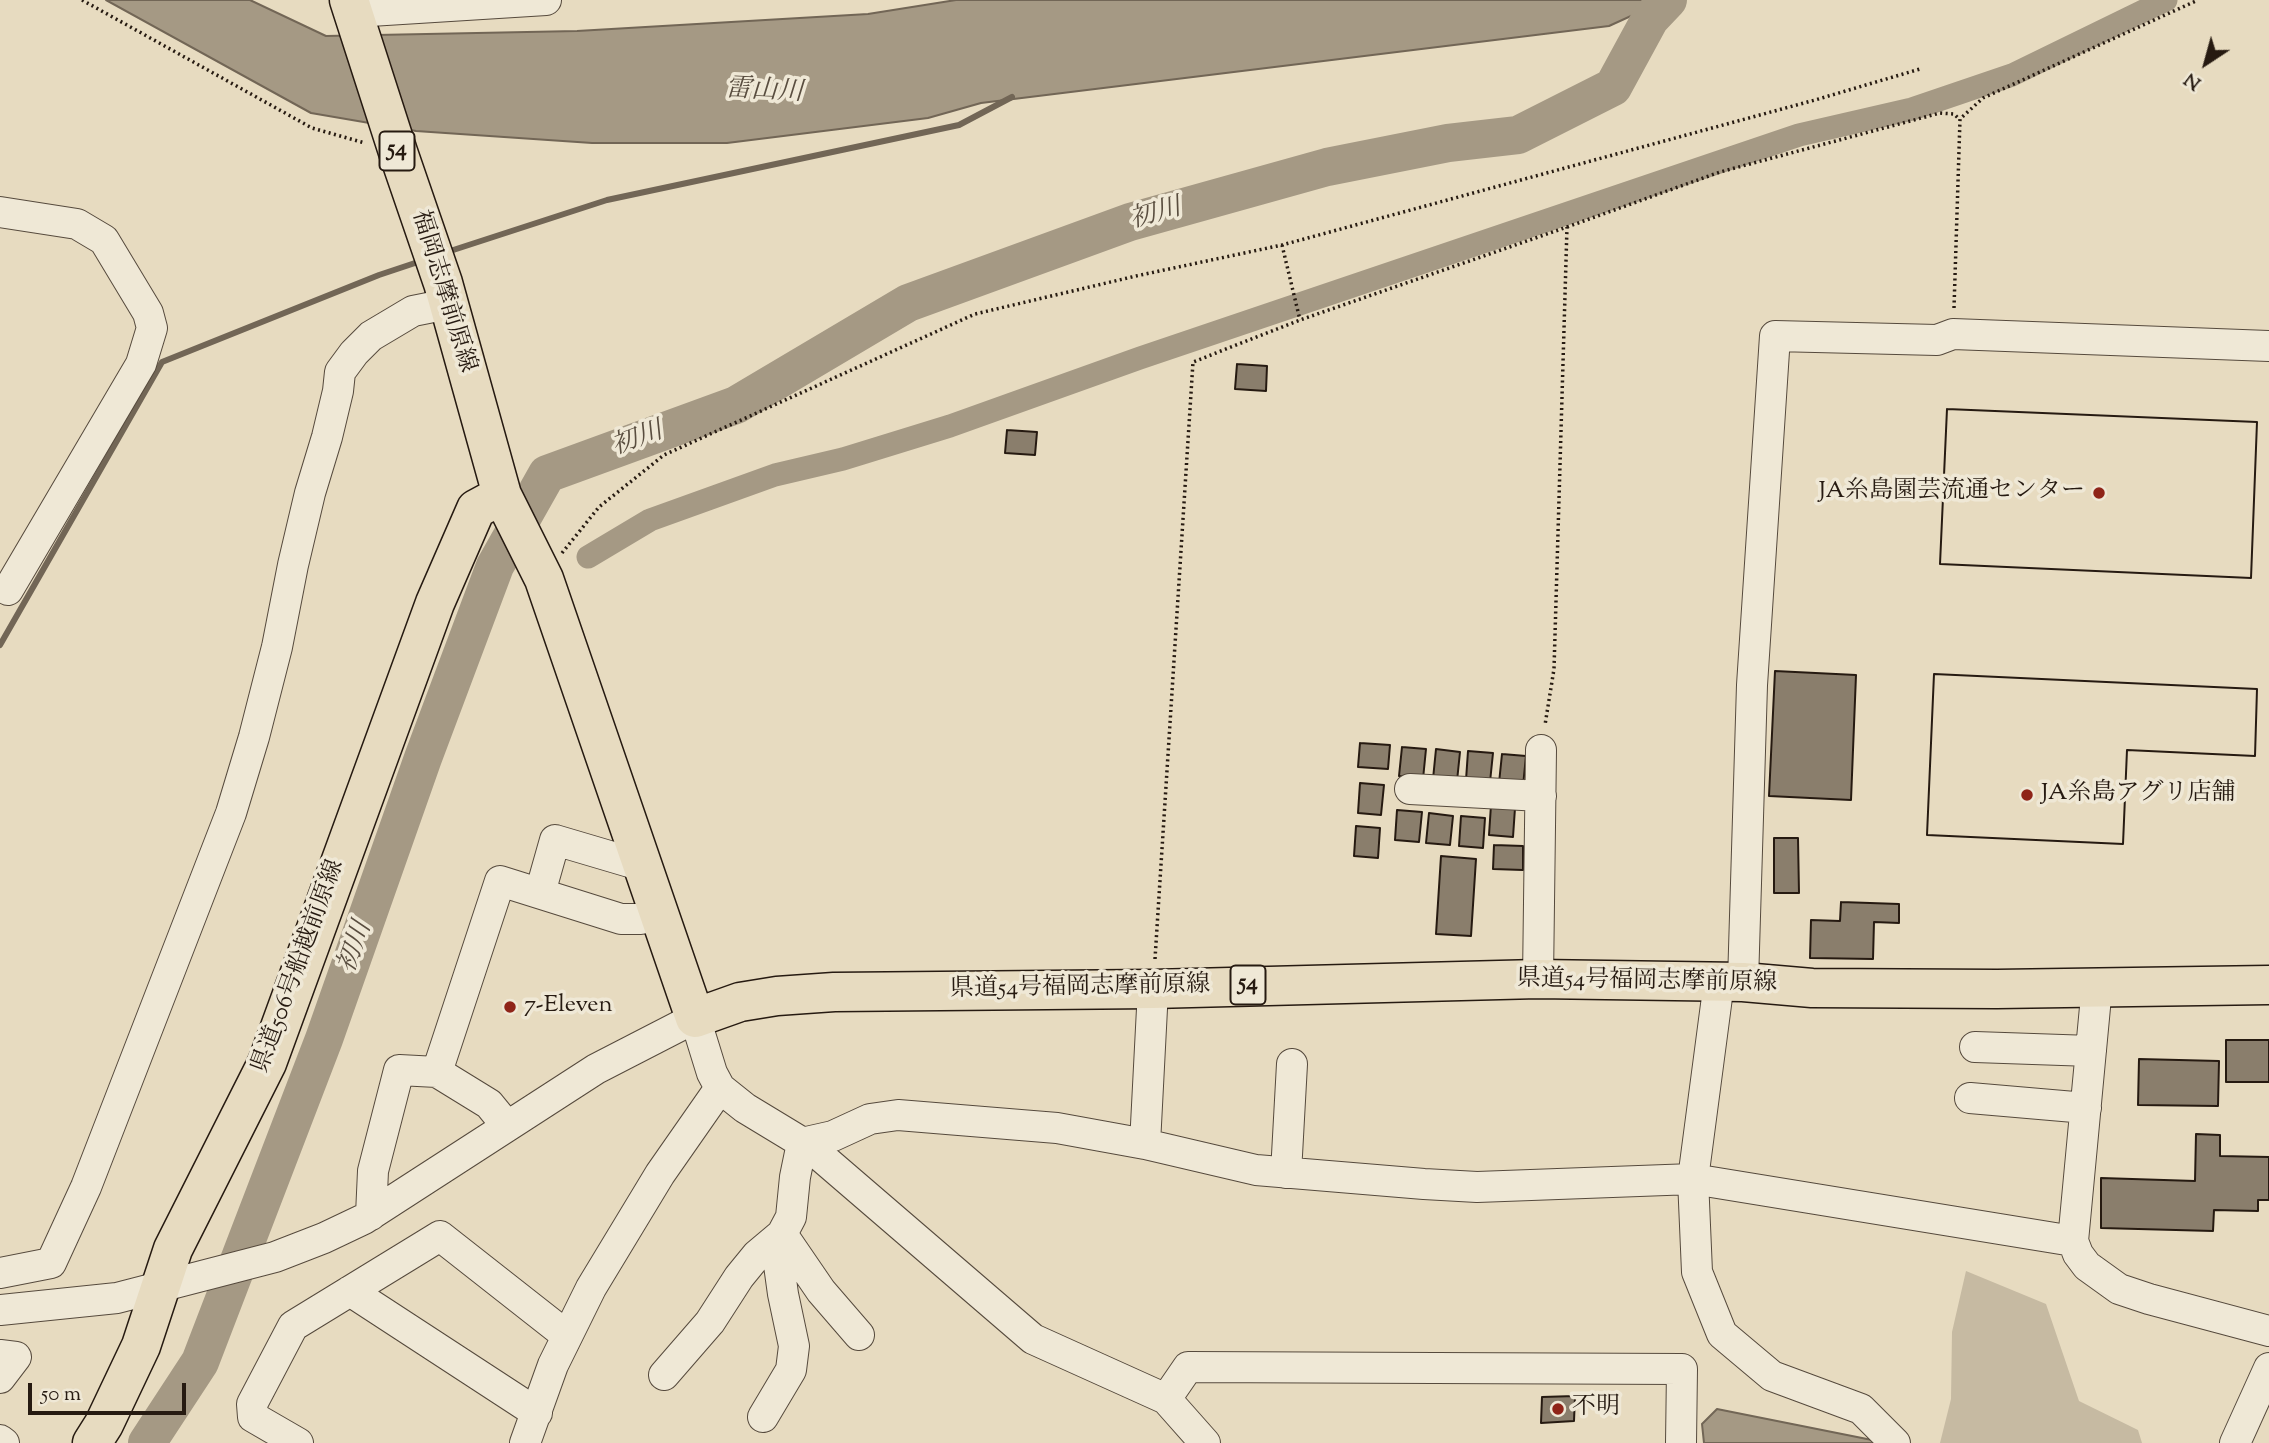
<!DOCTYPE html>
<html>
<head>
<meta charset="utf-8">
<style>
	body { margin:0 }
	#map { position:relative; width:2269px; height:1443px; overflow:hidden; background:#e7dbc0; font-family:"Sorts Mill Goudy",serif }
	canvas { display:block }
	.north { position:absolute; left:2171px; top:28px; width:70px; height:70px; -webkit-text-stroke:5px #efe8d6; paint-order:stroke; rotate:216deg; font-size:19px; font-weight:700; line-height:28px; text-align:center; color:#261a11 }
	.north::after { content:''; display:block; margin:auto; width:24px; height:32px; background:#261a11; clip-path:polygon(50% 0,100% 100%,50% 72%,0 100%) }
	.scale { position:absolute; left:28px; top:1383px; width:158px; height:32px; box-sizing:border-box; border:4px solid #261a11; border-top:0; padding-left:9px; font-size:21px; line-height:24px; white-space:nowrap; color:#261a11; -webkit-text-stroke:5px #efe8d6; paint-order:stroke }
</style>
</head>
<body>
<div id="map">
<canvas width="2269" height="1443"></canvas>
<div class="north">N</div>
<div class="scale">50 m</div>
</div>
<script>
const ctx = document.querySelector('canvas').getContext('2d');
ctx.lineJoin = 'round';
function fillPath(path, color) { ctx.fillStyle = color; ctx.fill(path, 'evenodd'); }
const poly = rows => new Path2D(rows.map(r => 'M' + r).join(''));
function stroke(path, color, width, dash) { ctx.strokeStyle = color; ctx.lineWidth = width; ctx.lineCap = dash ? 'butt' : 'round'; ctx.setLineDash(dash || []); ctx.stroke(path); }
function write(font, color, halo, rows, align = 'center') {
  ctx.font = font + ' "Sorts Mill Goudy","Noto Serif JP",serif'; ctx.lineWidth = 7; ctx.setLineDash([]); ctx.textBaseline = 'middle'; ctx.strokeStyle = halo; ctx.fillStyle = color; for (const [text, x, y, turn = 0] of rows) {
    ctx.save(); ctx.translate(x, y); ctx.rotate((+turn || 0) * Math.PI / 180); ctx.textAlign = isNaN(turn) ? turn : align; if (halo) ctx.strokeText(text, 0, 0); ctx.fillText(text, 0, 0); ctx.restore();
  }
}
const green = poly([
	[1966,1271,2046,1304,2079,1401,2138,1430,2142,1443,1940,1443,1951,1399,1952,1332]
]);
const water = poly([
	[106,0,250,0,326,36,577,31,868,14,956,0,1666,0,1609,26,981,103,928,118,727,143,592,143,416,131,311,113,106,0],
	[1717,1409,1882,1442,1883,1443,1704,1443,1702,1424,1717,1409]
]);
const stream = poly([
	[444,253,607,200,959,125,1012,97],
	[0,645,162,362,379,275,421,261]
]);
const canal = poly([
	[588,557,650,520,775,475,843,459,950,426,1140,358,1799,135,1912,109,2012,75,2166,0]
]);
const river = poly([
	[147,1443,200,1362,324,1039,423,758,495,566,547,474,736,405,908,303,1130,222,1327,167,1448,143,1518,135,1613,87,1650,19,1668,0]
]);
const building = poly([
	[1237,364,1267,366,1266,391,1235,389,1237,364],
	[1947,409,2257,422,2251,578,1940,564,1947,409],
	[1947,409,2257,422,2251,578,1940,564,1947,409],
	[1007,430,1037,432,1035,455,1005,453,1007,430],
	[1775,671,1856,675,1851,800,1769,796,1775,671],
	[1934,674,2257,689,2255,756,2127,750,2123,844,1927,835,1934,674],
	[1934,674,2257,689,2255,756,2127,750,2123,844,1927,835,1934,674],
	[1360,743,1390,745,1388,769,1358,767,1360,743],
	[1402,747,1426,749,1423,779,1399,776,1402,747],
	[1436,749,1460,752,1457,781,1433,779,1436,749],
	[1468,751,1493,753,1490,782,1466,780,1468,751],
	[1502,754,1526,756,1523,786,1499,783,1502,754],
	[1360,783,1384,785,1381,815,1358,813,1360,783],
	[1491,805,1515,808,1513,837,1489,835,1491,805],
	[1397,810,1422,812,1419,842,1395,840,1397,810],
	[1429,813,1453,816,1450,845,1426,843,1429,813],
	[1461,816,1485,818,1483,848,1459,846,1461,816],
	[1356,826,1380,828,1378,858,1354,856,1356,826],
	[1774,838,1798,838,1799,893,1774,893,1774,838],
	[1494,845,1523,846,1523,870,1493,869,1494,845],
	[1441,856,1476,859,1471,936,1436,934,1441,856],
	[1841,902,1899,904,1899,923,1874,922,1873,959,1810,958,1811,920,1840,921,1841,902],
	[2226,1040,2269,1040,2269,1082,2226,1082,2226,1040],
	[2139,1059,2219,1061,2218,1106,2138,1105,2139,1059],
	[2196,1134,2220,1135,2220,1156,2269,1157,2269,1200,2258,1200,2258,1211,2214,1210,2213,1231,2101,1228,2101,1178,2195,1181,2196,1134],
	[1575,1396,1574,1421,1541,1423,1542,1397,1575,1396]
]);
const path = poly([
	[82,0,312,128,365,143],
	[1567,227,1720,172,1940,113,1954,114,1959,119],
	[1282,245,1300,320],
	[1954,308,1960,119,1983,98,2198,0],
	[562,553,599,507,664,455,975,314,1136,276,1282,245,1815,100,1920,69],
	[1155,959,1193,362,1300,320,1567,227,1554,669,1545,725]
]);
const minor = poly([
	[356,17,370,11,546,0],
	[0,212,77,224,104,240,148,313,152,328,141,364,8,590],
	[1410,789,1541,796],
	[540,893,555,840,643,866],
	[1538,979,1541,750],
	[1719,982,1693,1179,1697,1272,1722,1334,1772,1376,1861,1409,1895,1443],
	[1743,982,1752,685,1775,336,1937,340,1953,334,2269,346],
	[2097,986,2073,1241,2078,1254,2087,1266,2119,1289,2149,1299,2269,1331],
	[1975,1047,2091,1051],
	[1970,1098,2086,1108],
	[507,1126,489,1104,437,1072,500,881,621,919,641,919,661,914],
	[1145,1144,1153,989],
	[1286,1173,1292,1064],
	[371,1215,373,1171,399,1070,437,1072],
	[782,1234,821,1291,859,1335],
	[0,1273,51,1263,86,1187,231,813,254,737,277,647,293,565,310,493,327,437,338,391,340,372,354,353,371,336,413,311,448,304],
	[350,1291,537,1413],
	[0,1310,117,1298,275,1257,324,1238,364,1219,596,1069,695,1018,712,1073,720,1088,745,1108,811,1148,1033,1339,1166,1399,1205,1443],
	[0,1355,16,1357,0,1378],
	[664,1375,710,1322,739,1277,757,1255,782,1234,791,1217,795,1177,802,1143,833,1136,870,1119,898,1115,1057,1128,1145,1144,1256,1170,1424,1184,1477,1187,1693,1179,2073,1241],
	[1166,1399,1188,1367,1682,1369,1681,1443],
	[763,1417,791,1370,794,1346,783,1294,779,1265,782,1234],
	[0,1440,4,1443],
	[298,1443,253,1417,252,1404,293,1326,440,1236,566,1335],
	[525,1443,553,1365,591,1288,660,1174,720,1088],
	[2235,1443,2269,1368]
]);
const major = poly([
	[349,0,398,152,443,283,502,495,544,579,695,1018,740,1002,777,996,834,992,1153,989,1538,979,1743,982,1812,988,1997,989,2269,985],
	[92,1443,104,1424,141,1346,173,1249,267,1063,435,603,476,509,502,495]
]);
const markers = [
	[2099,493,7,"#8f2418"],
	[2027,795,7,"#8f2418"],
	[510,1007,7,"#8f2418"],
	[1558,1409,7,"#8f2418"]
];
const shields = [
	[397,151,35],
	[1248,985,35]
];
const shieldNames = [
	["54",397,151],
	["54",1248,985]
];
const streetNames = [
	["福岡志摩前原線",442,292,73],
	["県道506号船越前原線",300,967,-70],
	["県道54号福岡志摩前原線",1647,983,1],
	["県道54号福岡志摩前原線",1080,989,-1]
];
const poiNames = [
	["JA糸島園芸流通センター",2085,493,"right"],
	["JA糸島アグリ店舗",2041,795],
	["7-Eleven",524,1007],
	["不明",1572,1409]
];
const waterNames = [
	["雷山川",764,93,3],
	["初川",1156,216,-16],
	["初川",638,441,-20],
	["初川",357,948,-70]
];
fillPath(green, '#c6baa2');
fillPath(water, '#a59984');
stroke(water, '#726656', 2);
stroke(stream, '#726656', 6);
stroke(canal, '#a59984', 23);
stroke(river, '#a59984', 38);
fillPath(building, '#8a7e6c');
stroke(building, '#261a11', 2);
stroke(minor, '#564a3d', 32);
stroke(major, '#261a11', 41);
stroke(path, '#261a11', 3.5, [2, 3.5]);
stroke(minor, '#efe8d6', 30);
stroke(major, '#e7dbc0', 38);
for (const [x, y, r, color] of markers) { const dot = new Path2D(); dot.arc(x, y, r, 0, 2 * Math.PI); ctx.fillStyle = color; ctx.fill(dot); stroke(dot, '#efe8d6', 2.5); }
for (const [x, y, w] of shields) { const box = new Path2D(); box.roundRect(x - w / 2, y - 19.5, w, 39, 5); ctx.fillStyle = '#efe8d6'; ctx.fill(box); stroke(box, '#261a11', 2); }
write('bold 23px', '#261a11', null, shieldNames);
write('24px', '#261a11', '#efe8d6', streetNames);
write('24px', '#261a11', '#efe8d6', poiNames, 'left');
write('italic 26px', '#594d3f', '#efe8d6', waterNames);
</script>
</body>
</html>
